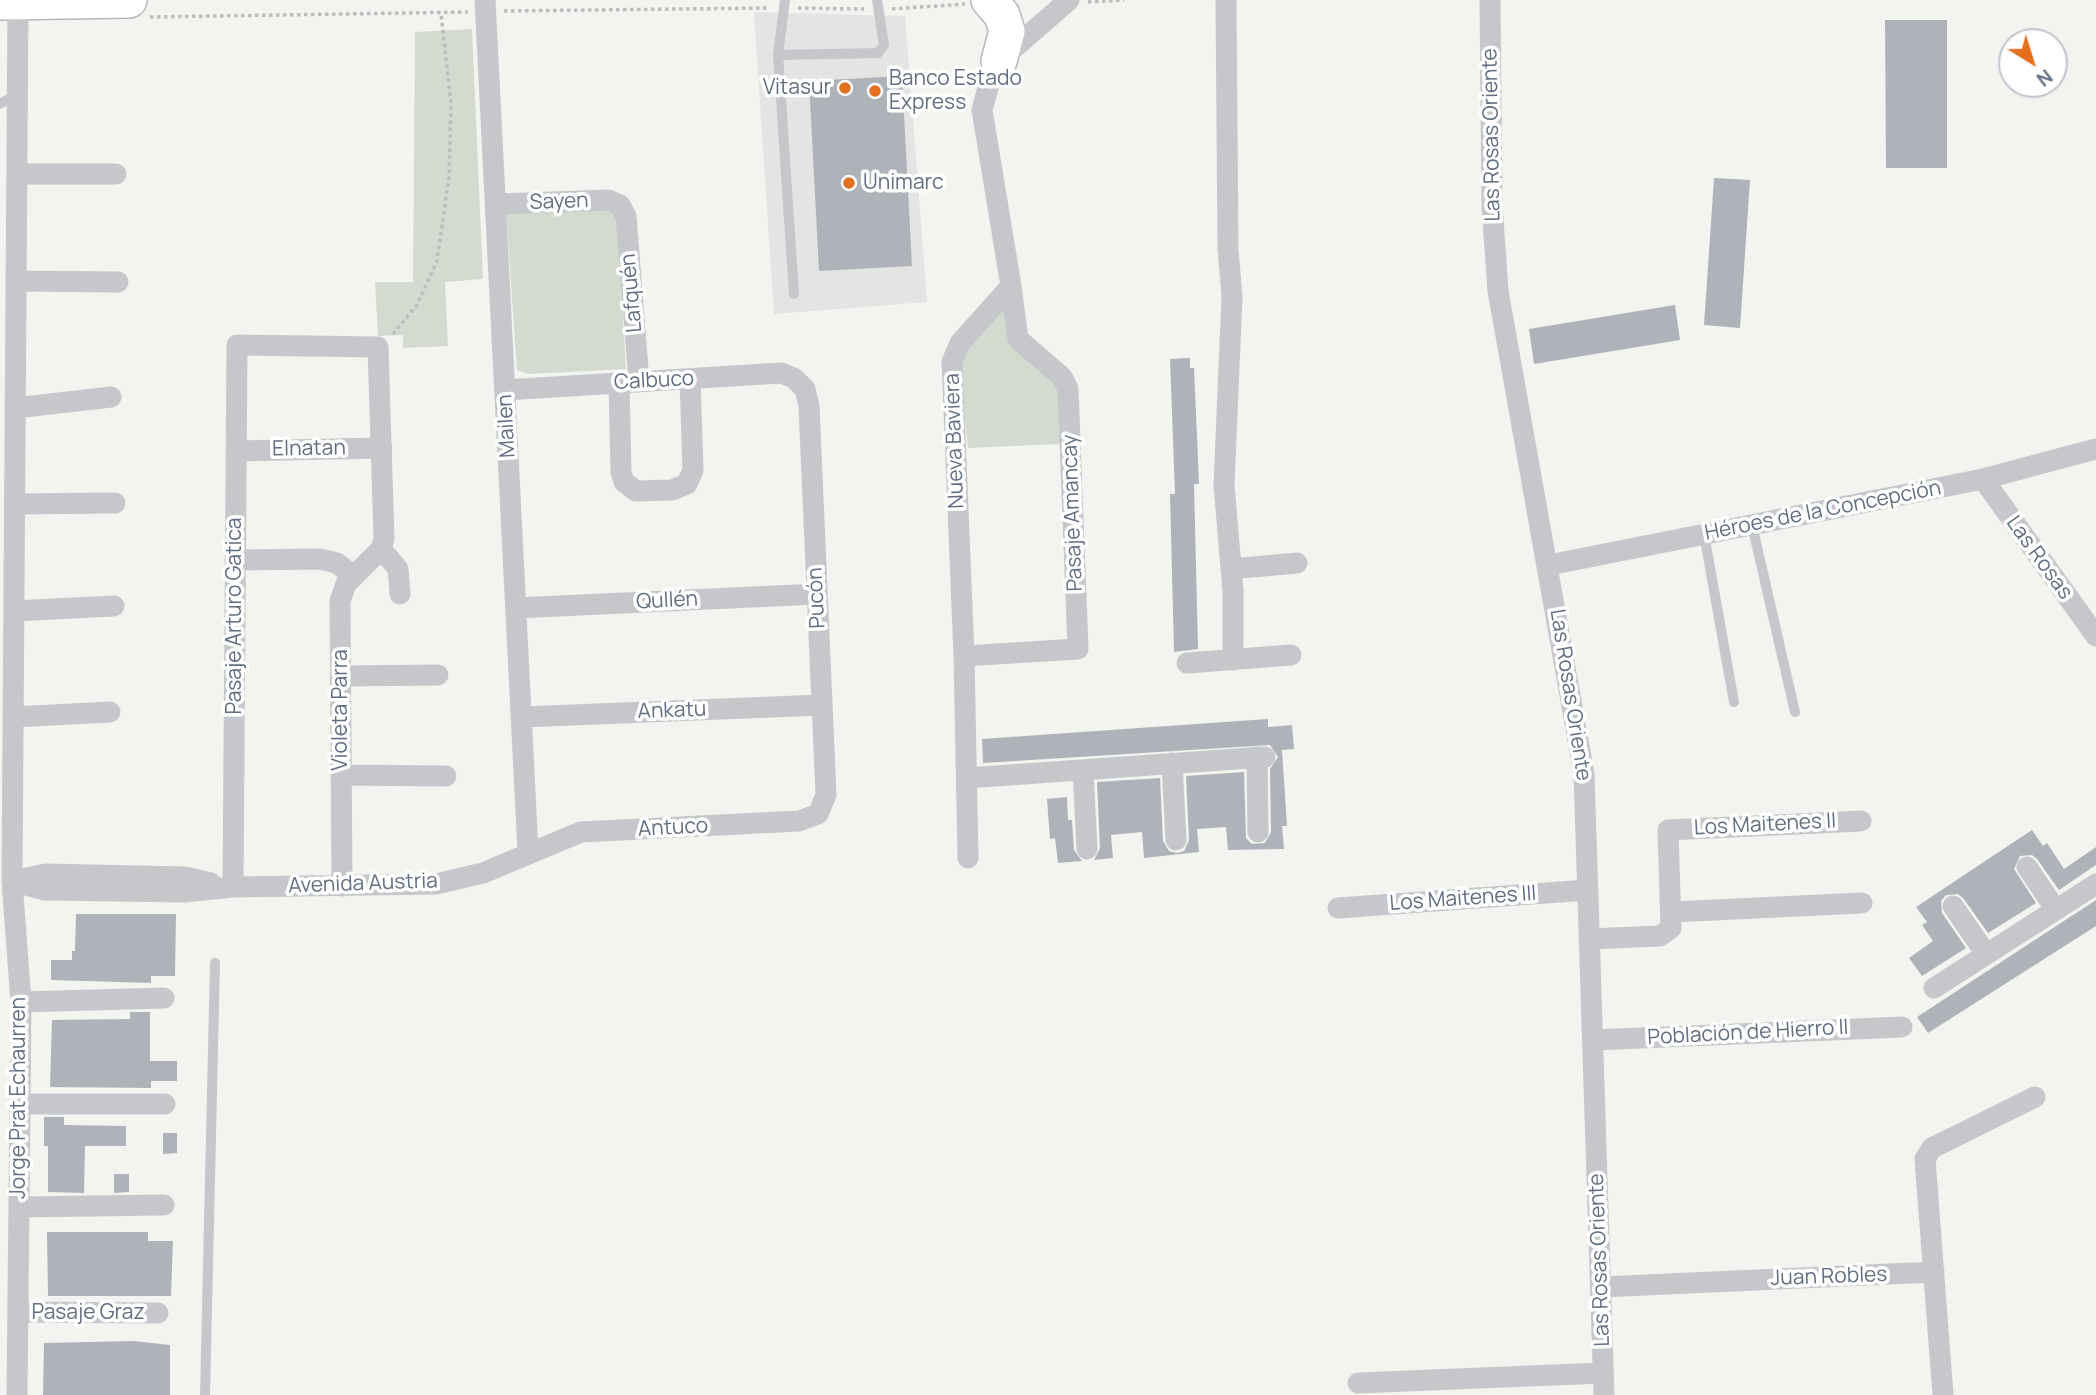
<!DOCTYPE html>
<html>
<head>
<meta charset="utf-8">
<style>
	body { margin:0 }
	#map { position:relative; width:2096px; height:1395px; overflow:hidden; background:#f3f4ef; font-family:Manrope,sans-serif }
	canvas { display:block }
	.north { position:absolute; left:1998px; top:28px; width:70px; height:70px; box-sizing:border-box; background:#fff; border:2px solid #c0c5cd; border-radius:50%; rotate:142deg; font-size:19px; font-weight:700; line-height:28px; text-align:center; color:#626e81 }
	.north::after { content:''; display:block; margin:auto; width:24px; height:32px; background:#e46f1f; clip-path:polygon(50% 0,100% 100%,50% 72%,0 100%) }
</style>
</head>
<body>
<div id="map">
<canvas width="2096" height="1395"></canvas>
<div class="north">N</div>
</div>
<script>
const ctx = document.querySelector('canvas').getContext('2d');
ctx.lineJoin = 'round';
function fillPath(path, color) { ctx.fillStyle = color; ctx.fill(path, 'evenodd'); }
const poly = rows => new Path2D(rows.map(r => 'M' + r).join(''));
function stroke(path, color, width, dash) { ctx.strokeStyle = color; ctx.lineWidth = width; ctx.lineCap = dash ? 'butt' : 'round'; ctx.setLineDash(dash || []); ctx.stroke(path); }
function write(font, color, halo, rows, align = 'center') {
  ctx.font = font + ' Manrope,sans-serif'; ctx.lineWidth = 7; ctx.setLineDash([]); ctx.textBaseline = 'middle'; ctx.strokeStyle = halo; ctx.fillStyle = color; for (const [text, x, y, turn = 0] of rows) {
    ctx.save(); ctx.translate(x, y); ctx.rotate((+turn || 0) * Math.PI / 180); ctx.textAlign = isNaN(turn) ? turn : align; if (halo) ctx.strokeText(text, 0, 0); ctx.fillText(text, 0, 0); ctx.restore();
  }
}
const built = poly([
	[754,12,905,16,927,302,774,314]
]);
const green = poly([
	[472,29,483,279,445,282,448,346,403,348,403,335,378,336,375,282,413,282,415,32],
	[610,208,617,217,626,369,528,374,517,370,506,212],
	[1005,308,1009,344,1052,378,1059,389,1060,444,968,448,960,373,966,349]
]);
const building = poly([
	[1885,20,1947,20,1947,168,1886,168],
	[902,76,912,266,819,271,809,81],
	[1714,178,1750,180,1740,328,1704,325],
	[1675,305,1680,340,1534,364,1529,329],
	[1190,358,1190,368,1194,368,1198,459,1199,484,1194,484,1198,649,1174,652,1170,494,1175,494,1170,359],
	[1268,719,1268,727,1292,725,1294,749,1282,750,1287,826,1282,826,1284,849,1228,850,1226,827,1197,829,1199,852,1144,858,1142,832,1111,835,1113,858,1094,860,1100,848,1097,782,1160,778,1163,841,1169,851,1177,853,1184,851,1189,840,1186,776,1244,772,1246,838,1252,844,1265,843,1271,832,1270,769,1278,757,1270,745,983,763,982,739],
	[1067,797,1068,820,1072,820,1074,850,1082,861,1058,863,1055,838,1050,839,1047,799],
	[2032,830,2043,846,2047,843,2064,869,2096,847,2096,865,2059,890,2037,859,2032,855,2020,856,2014,869,2036,903,1988,933,1963,898,1958,894,1946,895,1941,901,1942,913,1966,948,1922,976,1909,958,1933,941,1922,925,1927,922,1916,907],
	[2096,900,2096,926,1928,1033,1917,1017],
	[76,914,176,914,175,976,151,976,151,983,51,980,51,960,72,960,72,951,75,951],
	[130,1012,150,1012,150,1061,177,1061,177,1081,151,1081,151,1088,50,1087,52,1020,130,1019],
	[44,1117,64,1117,64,1125,126,1126,126,1146,85,1146,84,1193,48,1192,48,1146,44,1146],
	[163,1133,177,1133,177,1153,163,1154],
	[114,1174,129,1174,129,1192,114,1193],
	[47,1232,148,1232,148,1241,173,1241,171,1296,48,1296],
	[134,1341,170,1345,170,1395,43,1395,44,1343]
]);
const path = poly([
	[1088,2,1124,0],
	[798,8,864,9],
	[892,9,965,4],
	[504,11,769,8],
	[150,17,468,12],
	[393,334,417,305,437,261,449,177,451,104,441,13]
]);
const lane = poly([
	[785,0,778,55,794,294],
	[778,55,878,53,884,45,877,0],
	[0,104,18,94],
	[1752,525,1795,712],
	[1704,534,1734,702],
	[205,1395,215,963]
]);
const street = poly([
	[485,0,528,851],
	[1226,0,1228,249,1232,297,1224,485,1233,591,1233,660],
	[1490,0,1492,205,1498,291,1584,774,1604,1395],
	[17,174,116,174],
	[496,204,608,200,620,205,626,216,639,382],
	[16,281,118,282],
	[619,383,621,472,624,482,636,491,672,490,687,484,693,470,690,379],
	[15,408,111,397],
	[236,451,382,448],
	[1983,479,2096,636],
	[15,504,115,503],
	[381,549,398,569,400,594],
	[235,560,320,559,337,563,353,576],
	[1549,565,1983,479,2096,449],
	[1231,569,1297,563],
	[516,608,817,594],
	[14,611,114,606],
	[964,656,1078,649,1068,389,1062,377,1018,339,1011,286],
	[1187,663,1291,655],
	[341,676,438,675],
	[14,717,110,712],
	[522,717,822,705],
	[1257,757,1258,832],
	[1172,763,1176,840],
	[1083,770,1087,849],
	[341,775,446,776],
	[967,778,1265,757],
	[968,858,964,656,952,362,960,343,1011,286,982,110,989,84,999,61,1069,0],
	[2027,867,2056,910],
	[17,880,46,874,185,877,211,883],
	[12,881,45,890,184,892,233,887,436,884,483,873,581,832,799,821,818,814,826,795,809,406,805,389,794,378,781,373,505,390],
	[233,887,237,345,378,347,384,539,381,549,346,584,340,601,342,886],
	[1953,906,1986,954],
	[1338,908,1588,890],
	[1672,912,1862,903],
	[1589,939,1660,936,1671,928,1668,830,1861,821],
	[1934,988,2096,884],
	[21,1002,164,998],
	[1594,1040,1902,1027],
	[20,1104,165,1104],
	[19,1207,164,1205],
	[1601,1287,1934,1272],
	[19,1312,158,1313],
	[1358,1383,1603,1373],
	[17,1395,21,1002,12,881,18,2],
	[1943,1395,1925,1159,1932,1148,2035,1097]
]);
const primary = poly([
	[989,0,1002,15,1007,31,999,61],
	[0,2,129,0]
]);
const markers = [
	[845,88,7,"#e46f1f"],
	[875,91,7,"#e46f1f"],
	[849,183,7,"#e46f1f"]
];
const poiNames = [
	["Banco Estado",889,79],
	["Express",889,103],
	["Vitasur",831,88,"right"],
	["Unimarc",863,183]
];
const streetNames = [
	["Las Rosas Oriente",1492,135,-91],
	["Sayen",559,202,-2],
	["Lafquén",632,293,-95],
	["Calbuco",654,381,-3],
	["Mailen",507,426,-93],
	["Nueva Baviera",955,441,-92],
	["Elnatan",309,449,-1],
	["Héroes de la Concepción",1823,511,-11],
	["Pasaje Amancay",1073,513,-92],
	["Las Rosas",2039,558,54],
	["Pucón",817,598,-93],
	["Qullén",667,601,-3],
	["Pasaje Arturo Gatica",235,616,-90],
	["Las Rosas Oriente",1570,695,81],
	["Violeta Parra",341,710,-90],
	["Ankatu",672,711,-2],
	["Los Maitenes II",1765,825,-3],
	["Antuco",673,828,-3],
	["Avenida Austria",363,884,-2],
	["Los Maitenes III",1463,899,-4],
	["Población de Hierro II",1748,1033,-3],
	["Jorge Prat Echaurren",19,1098,-90],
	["Las Rosas Oriente",1600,1260,-92],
	["Juan Robles",1829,1277,-2],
	["Pasaje Graz",88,1313]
];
fillPath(built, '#e3e4e3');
fillPath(green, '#d3dbd0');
fillPath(building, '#aeb3b9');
stroke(primary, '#b5b8bc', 38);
stroke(path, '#bcbdbf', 3.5, [3.5, 3.5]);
stroke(lane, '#c5c7cb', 10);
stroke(street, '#c5c7cb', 21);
stroke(primary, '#fff', 35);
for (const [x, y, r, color] of markers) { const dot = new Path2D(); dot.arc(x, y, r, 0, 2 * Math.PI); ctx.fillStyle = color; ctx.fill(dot); stroke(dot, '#fff', 2.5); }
write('21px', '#626e81', '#fff', poiNames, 'left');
write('21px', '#626e81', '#fff', streetNames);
</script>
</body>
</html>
